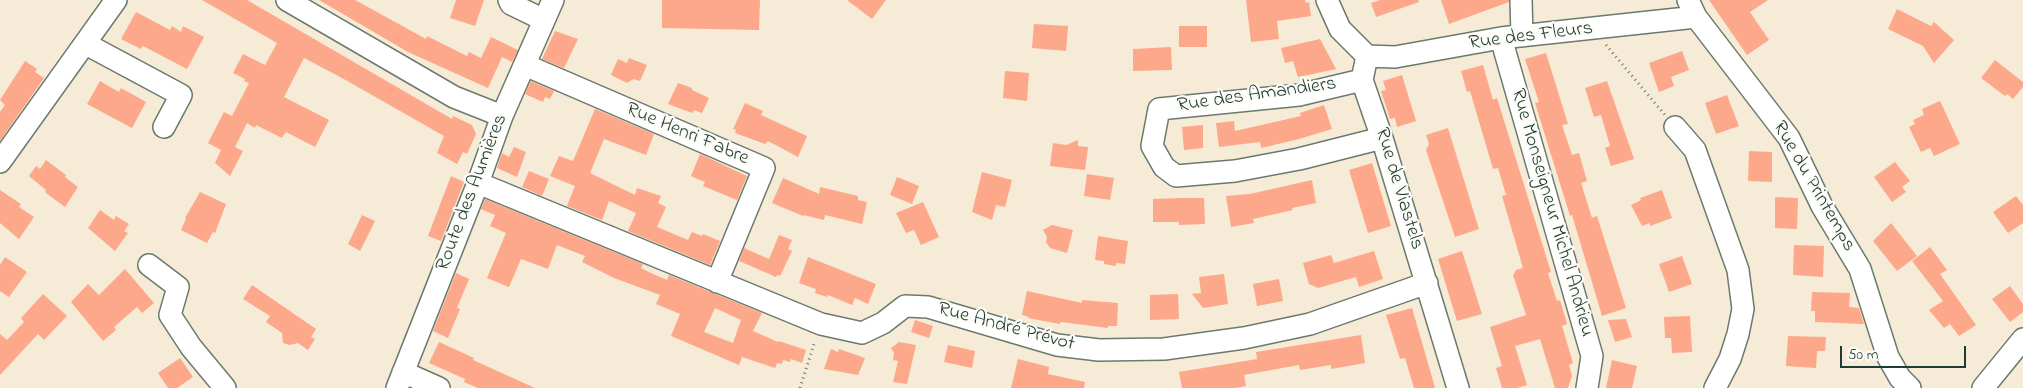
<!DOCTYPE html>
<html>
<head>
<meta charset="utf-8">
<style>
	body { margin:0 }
	#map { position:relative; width:2023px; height:388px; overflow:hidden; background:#f6ebd6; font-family:"Indie Flower",sans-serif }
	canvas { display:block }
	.scale { position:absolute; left:1840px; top:346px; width:126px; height:22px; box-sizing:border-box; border:2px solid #1f3d34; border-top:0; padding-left:6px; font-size:15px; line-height:18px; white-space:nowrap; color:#1f3d34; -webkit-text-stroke:4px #fdfcf7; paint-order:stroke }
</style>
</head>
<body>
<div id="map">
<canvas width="2023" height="388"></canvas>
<div class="scale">50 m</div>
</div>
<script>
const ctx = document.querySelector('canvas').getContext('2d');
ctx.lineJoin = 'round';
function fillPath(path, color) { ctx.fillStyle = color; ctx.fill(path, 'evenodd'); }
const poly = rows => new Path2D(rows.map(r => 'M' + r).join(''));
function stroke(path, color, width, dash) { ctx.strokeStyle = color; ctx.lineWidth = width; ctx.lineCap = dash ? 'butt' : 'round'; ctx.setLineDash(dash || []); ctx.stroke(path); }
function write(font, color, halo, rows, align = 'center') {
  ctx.font = font + ' "Indie Flower",sans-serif'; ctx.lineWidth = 4.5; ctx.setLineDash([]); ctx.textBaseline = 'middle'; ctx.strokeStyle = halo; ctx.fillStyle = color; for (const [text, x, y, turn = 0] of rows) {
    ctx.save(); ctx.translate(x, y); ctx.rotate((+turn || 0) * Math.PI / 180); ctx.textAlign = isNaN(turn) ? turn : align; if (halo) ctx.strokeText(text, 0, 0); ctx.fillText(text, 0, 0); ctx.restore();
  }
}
const building = poly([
	[202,0,247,0,452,119,453,116,472,125,476,134,467,154,463,152,457,164,437,153,444,136,342,78,304,58,284,97,329,120,315,147,286,132,282,138,256,125,255,128,247,123,235,147,243,151,230,176,215,163,221,150,208,143,224,112,232,116,249,83,244,81,245,79,233,73,243,54,265,65,277,43],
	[319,0,355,0,426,39,427,36,467,56,469,52,481,58,491,37,518,50,512,62,502,57,488,88,408,52],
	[456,0,484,0,475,26,450,18],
	[662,0,760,0,759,30,662,28],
	[847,0,886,0,872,19],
	[1246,0,1305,0,1306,3,1309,2,1311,16,1277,21,1279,39,1251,42],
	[1380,0,1418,0,1419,2,1376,17,1371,3],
	[1441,0,1509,0,1509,2,1449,24],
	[1709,0,1768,0,1750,12,1769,40,1747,55],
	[1897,9,1931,26,1934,22,1954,40,1934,63,1923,46,1888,29],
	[136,12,170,30,172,26,181,32,183,26,204,37,187,69,143,46,141,49,121,39],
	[1034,24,1068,26,1066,51,1032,48],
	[1179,26,1207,26,1207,47,1179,47],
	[555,31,578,39,564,68,542,59],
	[1320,39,1336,69,1298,77,1293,61,1285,63,1281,48],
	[1171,47,1172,70,1133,71,1133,49],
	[1682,51,1689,70,1671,77,1674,86,1659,92,1649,63],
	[1546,53,1568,124,1562,125,1572,155,1579,153,1587,181,1581,183,1592,218,1597,216,1626,308,1602,316,1572,215,1570,216,1535,103,1539,102,1525,59],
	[629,58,647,65,640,81,634,79,627,83,611,75,618,59,627,63],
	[1995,60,2023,82,2023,87,2013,99,2007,94,2005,96,1981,78],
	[25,61,37,69,35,72,44,78,0,141,0,112,5,105,0,100],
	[1483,65,1493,100,1497,98,1551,272,1548,273,1557,301,1560,300,1567,324,1562,326,1573,363,1569,365,1572,376,1568,388,1555,388,1540,339,1515,346,1527,385,1517,388,1502,388,1496,368,1502,366,1490,327,1526,315,1513,275,1516,270,1523,268,1502,196,1506,195,1498,168,1493,169,1470,91,1467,92,1461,71],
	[1005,71,1029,73,1027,101,1003,98],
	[1402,75,1416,121,1397,127,1395,118,1390,119,1381,91,1386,90,1383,81],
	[100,81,119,92,121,88,146,102,132,128,87,104],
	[531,81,554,91,550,99,545,97,543,102,525,94],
	[1607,81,1634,159,1611,166,1605,148,1610,146,1601,115,1594,117,1585,88],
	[678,83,692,88,692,90,709,98,702,113,694,110,692,113,668,104],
	[1727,95,1739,126,1716,134,1705,103],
	[1940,101,1960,144,1934,156,1930,148,1921,152,1909,127,1915,124,1913,120,1924,115,1922,109],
	[745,103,763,111,761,115,807,136,798,157,768,141,765,144,735,133,736,130,733,129],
	[1324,105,1332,129,1299,139,1261,148,1260,142,1219,147,1216,123,1234,121,1235,131,1301,116,1300,113],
	[595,109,654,134,646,155,604,139,590,173,635,195,637,188,661,196,658,203,666,207,657,227,688,240,692,232,702,236,703,234,720,241,710,265,628,231,636,213,609,201,602,220,567,206,575,186,550,176,559,156,573,161],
	[1203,125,1203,148,1184,150,1182,127],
	[1448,128,1479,229,1455,237,1426,150,1429,144,1426,135],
	[1078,140,1078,146,1088,147,1085,170,1050,166,1053,143,1066,145],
	[514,147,526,152,517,177,497,168,502,153,509,157],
	[1749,151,1772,152,1772,182,1748,181],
	[700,154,747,176,737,200,703,186,705,182,691,176],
	[46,160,66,175,65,177,78,187,65,207,50,196,45,192,46,190,29,176,36,166,40,169],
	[1895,162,1910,181,1902,187,1906,192,1892,202,1874,177],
	[1372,163,1391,226,1368,233,1349,170],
	[529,171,549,179,542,196,522,187],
	[982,172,1012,180,1005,207,996,205,992,220,972,212],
	[1087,174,1114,178,1110,200,1084,196],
	[451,176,464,182,441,241,428,236],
	[897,177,919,186,912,204,890,195],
	[783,178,819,194,820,187,858,196,858,200,867,202,862,224,825,215,824,220,803,215,803,216,772,203],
	[1312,180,1316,203,1292,208,1293,210,1253,219,1254,223,1231,227,1226,196,1250,194],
	[0,190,21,204,19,207,34,217,19,239,0,223],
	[1662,190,1672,218,1650,226,1650,223,1642,226,1631,205,1641,200,1640,198],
	[200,192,226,204,215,233,213,232,207,243,181,230,186,219,185,218],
	[2016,196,2023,205,2023,223,2008,233,1993,212],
	[1775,197,1798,198,1797,229,1775,228],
	[1179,198,1204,198,1205,224,1179,225,1179,222,1153,222,1153,199],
	[485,199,643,264,641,268,653,274,667,280,669,275,762,313,753,331,778,342,779,341,806,350,802,363,791,359,790,362,783,360,782,364,777,363,775,368,742,357,739,365,671,336,680,314,656,304,660,295,614,278,582,262,585,256,557,245,548,269,521,259,509,287,487,278,506,233,490,226,495,215,481,209],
	[715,308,741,320,733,343,704,332],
	[923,202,939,237,921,245,914,230,906,233,896,213],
	[100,210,114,220,116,216,129,224,124,231,128,233,115,251,88,228],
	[362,215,375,221,360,251,348,244],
	[1891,223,1917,256,1897,271,1873,241],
	[1052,225,1073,230,1067,253,1050,248,1046,242,1047,237,1043,230],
	[779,235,792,240,788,249,792,251,780,276,777,275,776,277,739,261,744,248,769,259],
	[1098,236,1128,241,1125,264,1116,263,1116,266,1104,264,1104,261,1095,260],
	[1794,245,1824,246,1823,277,1793,275],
	[1930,247,1947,270,1940,274,1976,325,1959,336,1950,324,1944,328,1929,310,1943,301,1912,261],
	[1374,251,1383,279,1359,287,1356,277,1318,288,1309,284,1303,263,1331,255,1334,263],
	[1462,251,1482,314,1457,321,1438,259],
	[1682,256,1692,284,1669,292,1659,264],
	[5,257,27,272,9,297,0,291,0,265],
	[808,257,876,284,868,304,855,298,852,305,828,295,827,297,815,293,816,289,799,283],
	[125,269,154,303,142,313,137,307,114,327,116,330,103,341,71,302,88,284,99,295],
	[456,273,469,279,457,308,460,309,448,338,433,331],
	[1224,274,1228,304,1203,308,1192,294,1201,293,1199,277],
	[1279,279,1283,301,1257,306,1253,284],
	[252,285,316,329,311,337,315,339,308,350,298,343,290,345,283,343,282,333,266,322,270,316,243,299],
	[2010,286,2023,304,2023,312,2010,322,1992,299],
	[1027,291,1082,303,1082,300,1118,303,1117,326,1108,326,1108,328,1061,322,1060,324,1028,318,1029,317,1022,315],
	[1812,292,1850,293,1849,307,1859,308,1864,324,1815,322,1815,311,1811,311],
	[43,294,67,316,44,340,38,334,0,375,0,334,7,340,24,322,21,318],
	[1178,294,1179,319,1150,320,1150,295],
	[1412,308,1432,377,1435,388,1414,388,1405,358,1400,359,1386,315],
	[1690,316,1692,352,1672,353,1671,338,1665,338,1664,317],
	[1626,319,1632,337,1615,342,1608,320],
	[915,320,933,326,929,338,911,332],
	[1361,335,1365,363,1331,369,1331,365,1300,370,1299,365,1244,375,1246,386,1235,388,1182,388,1179,372,1257,359,1256,352],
	[1788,336,1826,337,1825,351,1817,351,1816,368,1786,366],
	[439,342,474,358,473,360,535,388,478,388,464,382,465,379,429,363],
	[899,342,916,345,907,384,893,382,898,361,893,360,894,353,891,348],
	[948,345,975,351,972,368,944,362],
	[831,349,838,352,839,349,865,358,858,375,824,369],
	[180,358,193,377,177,388,168,388,158,373],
	[1018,359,1049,367,1048,374,1085,382,1084,388,1011,388],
	[1612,360,1637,366,1632,388,1606,388]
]);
const path = poly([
	[1606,45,1665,115],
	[800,388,815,341]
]);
const minor = poly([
	[287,0,454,97,502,116],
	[509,0,511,4,544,20],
	[1327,0,1340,29,1367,56,1362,80,1382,138,1458,388],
	[1521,0,1522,36],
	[1688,0,1696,17,1789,138,1822,206,1860,269,1888,357,1900,378,1910,388],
	[1501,38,1592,356,1587,388],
	[86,44,181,95,164,127],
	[1367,56,1395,57,1501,38,1696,17],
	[525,65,764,168,717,282],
	[1362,80,1299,95,1159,109,1152,146,1164,167,1176,176,1235,171,1299,159,1382,138],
	[1675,127,1695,150,1738,270,1743,309,1738,334,1730,359,1715,388],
	[0,162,116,0],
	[478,183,821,324,862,333,883,323,905,306,928,307,1057,345,1099,350,1164,349,1244,338,1310,324,1427,283],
	[149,265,178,287,170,315,191,347,225,388],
	[403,372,439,388],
	[397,388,478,183,502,116,553,0],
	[1983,388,2023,339]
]);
const streetNames = [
	["Rue des Fleurs",1531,37,-7],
	["Rue des Amandiers",1257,96,-8],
	["Rue Henri Fabre",687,135,23],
	["Rue du Printemps",1813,187,60],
	["Rue de Viastels",1398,189,73],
	["Route des Aumières",473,193,-69],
	["Rue Monseigneur Michel Andrieu",1551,213,74],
	["Rue André Prévot",1006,328,15]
];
fillPath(building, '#fda88a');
stroke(minor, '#6a7a6d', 24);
stroke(path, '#6a7a6d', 3, [1, 4]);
stroke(minor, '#fff', 21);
write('20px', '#1f3d34', '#fdfcf7', streetNames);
</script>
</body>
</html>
